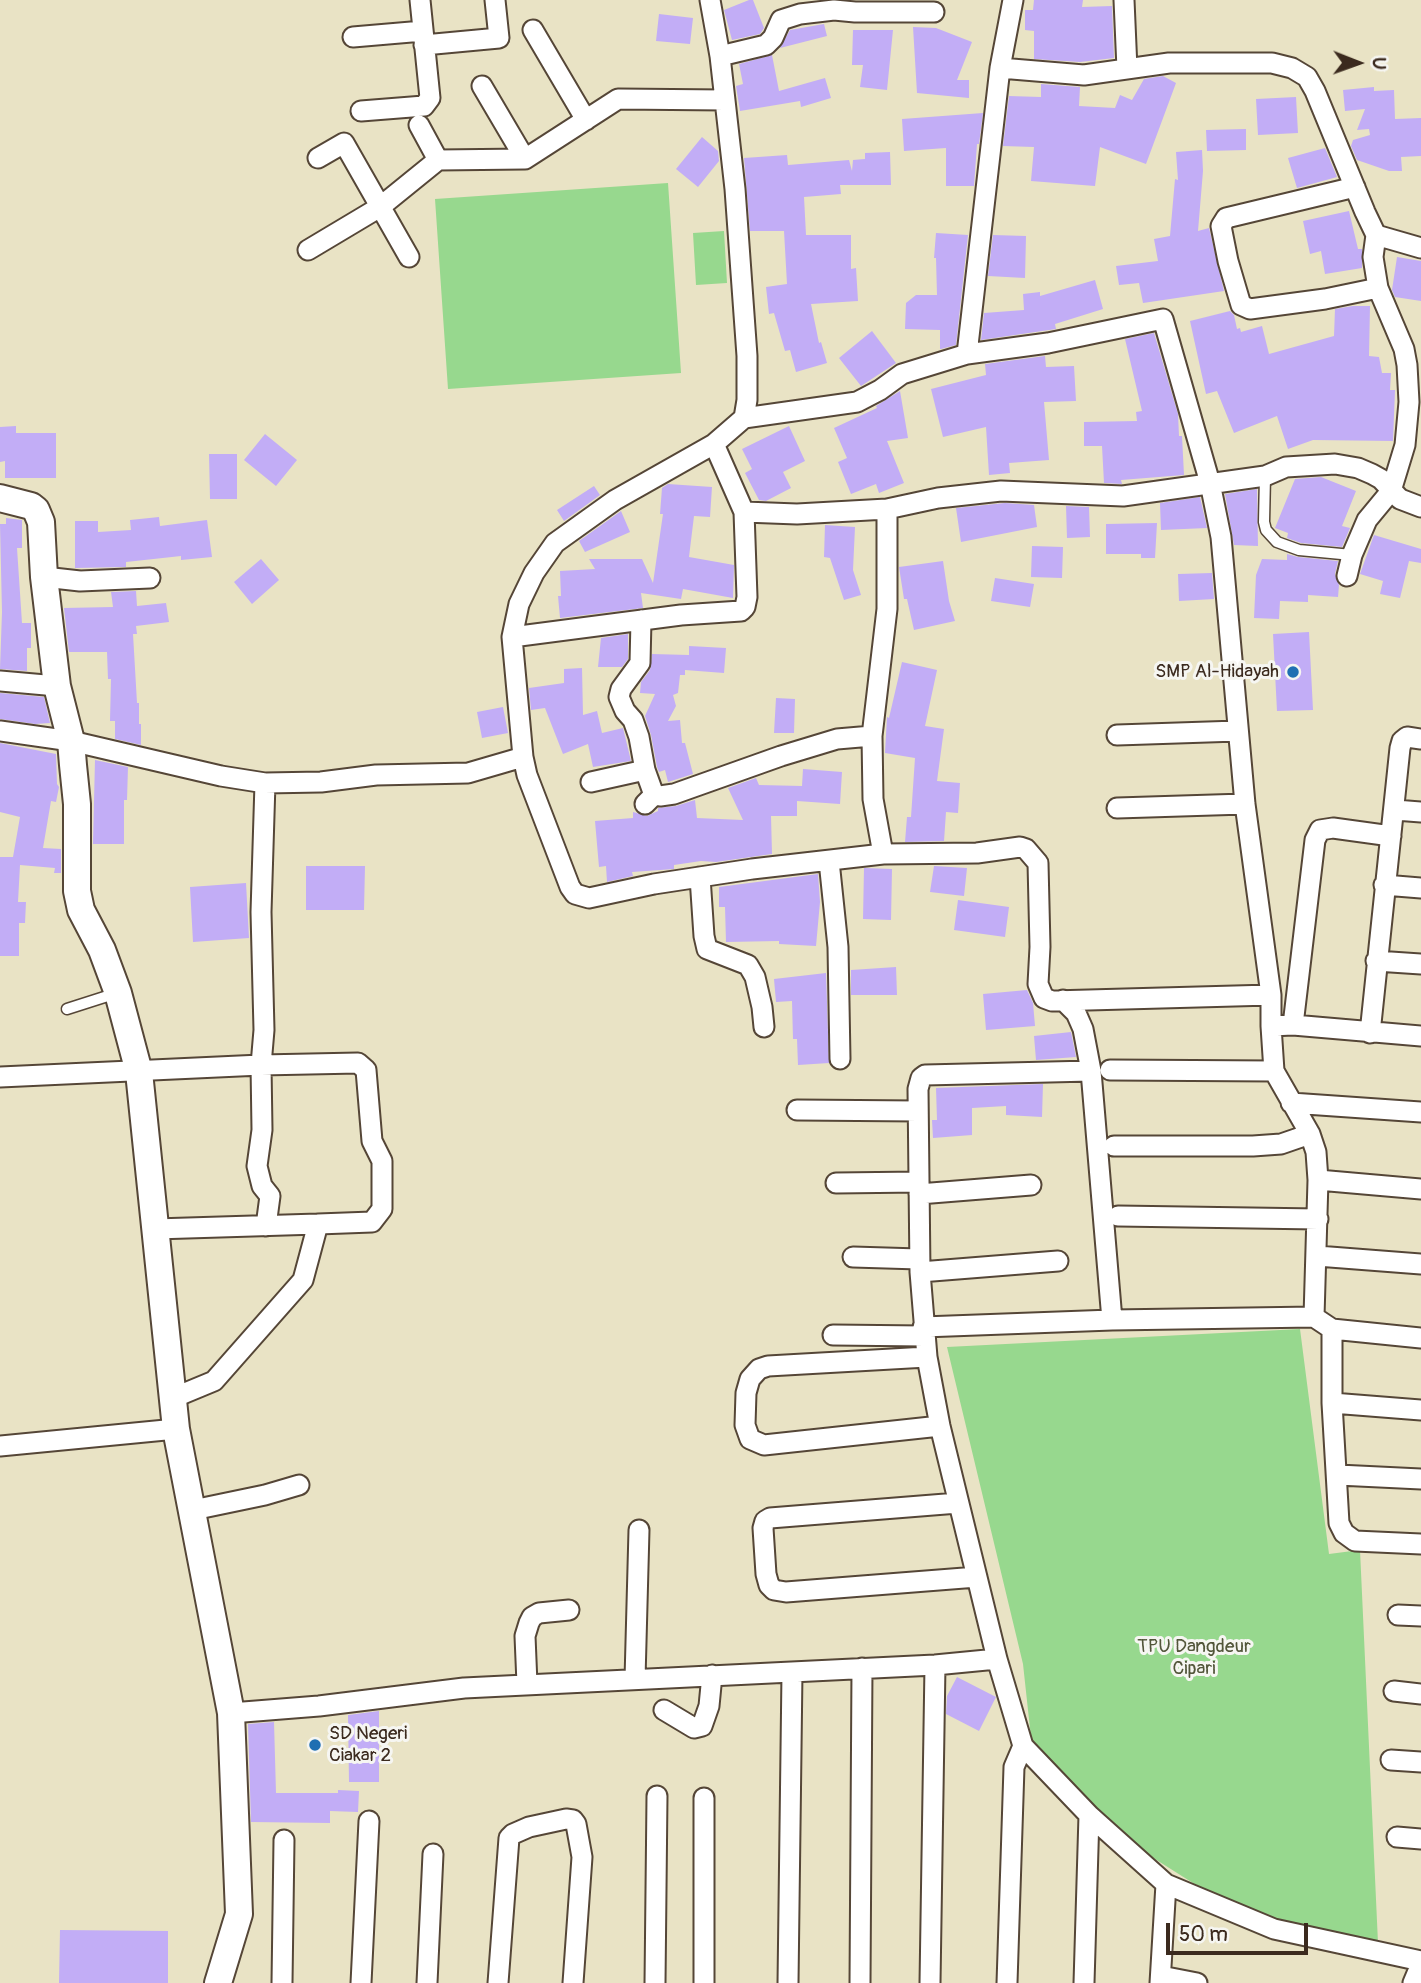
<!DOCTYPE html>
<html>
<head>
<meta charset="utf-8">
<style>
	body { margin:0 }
	#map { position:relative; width:1421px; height:1983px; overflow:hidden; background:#e9e3c5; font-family:Pangolin,sans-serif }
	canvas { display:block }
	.north { position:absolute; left:1323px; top:28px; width:70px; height:70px; -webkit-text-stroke:5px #f6f6f2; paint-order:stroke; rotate:91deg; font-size:19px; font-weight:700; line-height:28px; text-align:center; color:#3b2a1e }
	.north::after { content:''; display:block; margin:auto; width:24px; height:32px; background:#3b2a1e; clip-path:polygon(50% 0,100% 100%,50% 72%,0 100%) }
	.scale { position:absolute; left:1166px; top:1923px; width:142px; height:32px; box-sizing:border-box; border:4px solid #3b2a1e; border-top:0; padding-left:9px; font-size:21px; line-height:24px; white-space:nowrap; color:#3b2a1e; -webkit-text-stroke:5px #f6f6f2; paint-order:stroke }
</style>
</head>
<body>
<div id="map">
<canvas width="1421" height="1983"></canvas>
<div class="north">U</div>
<div class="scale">50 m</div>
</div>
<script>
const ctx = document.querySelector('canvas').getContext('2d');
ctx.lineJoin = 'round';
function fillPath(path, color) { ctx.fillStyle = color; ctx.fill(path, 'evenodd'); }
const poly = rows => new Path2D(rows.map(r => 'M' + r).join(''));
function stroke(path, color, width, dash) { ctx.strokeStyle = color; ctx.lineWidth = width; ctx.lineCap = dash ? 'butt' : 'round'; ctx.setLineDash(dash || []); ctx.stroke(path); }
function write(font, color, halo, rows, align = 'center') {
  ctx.font = font + ' Pangolin,sans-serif'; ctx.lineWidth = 6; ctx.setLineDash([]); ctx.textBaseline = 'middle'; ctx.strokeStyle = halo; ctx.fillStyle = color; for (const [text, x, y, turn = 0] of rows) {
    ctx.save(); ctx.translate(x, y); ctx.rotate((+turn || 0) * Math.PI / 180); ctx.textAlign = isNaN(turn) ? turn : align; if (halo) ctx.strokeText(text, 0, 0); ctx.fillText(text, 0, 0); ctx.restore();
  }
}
const green = poly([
	[668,183,681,373,448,389,435,199],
	[724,231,727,283,696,285,693,233],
	[1300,1329,1329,1554,1360,1550,1378,1943,1242,1914,1098,1823,1033,1756,1023,1664,947,1347]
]);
const building = poly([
	[749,0,753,0,764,28,760,34,732,40,724,10],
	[1034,0,1083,0,1082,7,1112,6,1114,58,1080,62,1034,59,1034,31,1025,30,1025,10,1033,10],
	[659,14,693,18,690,44,656,41],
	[824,24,827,36,780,48,790,30],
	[913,27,936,28,972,42,957,80,969,80,969,98,917,93],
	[853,30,893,30,887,90,860,87,863,65,852,65],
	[772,55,779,91,825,78,831,98,801,107,800,101,740,111,736,86,743,84,739,64],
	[1163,76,1176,83,1146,164,1100,147,1095,186,1031,181,1034,147,1003,146,1009,96,1041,97,1041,84,1080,87,1079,106,1115,108,1120,95,1132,100,1144,79],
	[1374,87,1374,91,1394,90,1395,119,1421,118,1421,156,1401,157,1402,171,1389,171,1357,160,1351,146,1353,140,1370,135,1369,129,1357,130,1365,109,1345,111,1343,90],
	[1296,97,1298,133,1258,135,1256,99],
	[983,113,979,144,977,144,974,186,946,186,946,148,904,151,902,119],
	[1246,129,1246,150,1207,151,1206,130],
	[702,137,718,151,719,161,698,187,676,169],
	[1325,148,1337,177,1297,188,1288,158],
	[1202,150,1203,171,1198,231,1209,228,1224,291,1143,303,1139,283,1119,285,1116,266,1158,261,1154,239,1170,236,1175,179,1178,180,1176,152],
	[890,152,891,185,840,185,841,194,804,197,806,235,851,235,851,269,856,268,858,301,811,304,819,343,821,342,827,363,796,372,790,350,785,351,774,313,769,314,766,287,787,284,784,231,750,231,744,158,787,155,788,165,849,160,852,171,853,160,865,159,865,153],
	[1349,211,1358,249,1362,249,1362,268,1325,274,1321,251,1310,254,1303,221],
	[936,233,968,235,956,345,941,349,940,349,940,330,905,329,906,303,916,295,937,295,936,258,934,258],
	[993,235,1026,236,1025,278,988,276],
	[1397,257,1421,261,1421,301,1395,297,1392,290],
	[1095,280,1103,309,1055,324,1056,329,981,340,984,313,1024,310,1023,294,1040,292,1040,296],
	[1353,306,1370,306,1369,356,1379,357,1382,373,1391,373,1390,390,1395,390,1393,441,1313,440,1288,449,1277,416,1234,433,1217,391,1206,394,1190,321,1230,311,1234,315,1237,329,1240,328,1241,332,1262,326,1269,354,1334,336,1335,309],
	[872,331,896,363,861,386,839,358],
	[1154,333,1178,414,1179,436,1182,436,1184,475,1121,480,1122,484,1104,483,1102,446,1084,446,1084,422,1137,421,1136,412,1142,411,1125,339],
	[1045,356,1046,367,1074,366,1076,401,1044,402,1049,460,1009,463,1010,473,989,475,986,427,943,437,931,389,986,375,985,364],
	[900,391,908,438,887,441,904,483,879,493,876,484,851,494,838,462,847,458,834,428,877,408,876,406],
	[16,426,16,433,56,433,56,478,5,478,5,461,0,462,0,427],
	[789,426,805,461,783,472,791,488,766,501,759,500,745,473,752,469,742,449],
	[265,434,297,460,276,486,244,460],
	[209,454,237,454,237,499,210,499],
	[1321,477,1356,491,1342,526,1350,528,1342,547,1301,543,1287,538,1288,533,1275,528,1295,479],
	[668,484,712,487,710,517,694,516,689,557,734,565,733,598,683,589,681,599,641,593,643,608,560,618,558,596,561,596,560,571,595,569,589,559,642,559,653,583,663,514,660,514,662,488],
	[594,486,600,495,564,521,557,510],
	[1257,489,1258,546,1234,545,1225,494],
	[1200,497,1207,528,1161,530,1160,503],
	[1005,503,1034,505,1037,527,961,542,956,508],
	[1066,506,1089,507,1090,537,1067,538],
	[621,511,630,532,585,552,579,541],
	[159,517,160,526,207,520,212,557,181,560,181,556,126,562,126,567,75,568,75,521,98,521,98,532,131,530,130,520],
	[6,518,22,520,22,548,17,548,22,623,31,623,31,648,27,648,27,671,0,669,2,612,0,524,6,524],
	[1157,523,1155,558,1141,558,1141,554,1106,554,1106,524],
	[825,525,855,527,853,570,861,595,844,600,830,558,824,557],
	[1374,535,1421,549,1421,563,1409,561,1400,598,1380,594,1383,581,1360,574],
	[1032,546,1063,547,1062,578,1031,577],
	[1287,554,1298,557,1338,561,1335,574,1339,585,1338,597,1308,595,1308,602,1280,601,1279,619,1254,618,1256,575,1262,559,1287,560],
	[261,559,279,580,252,604,234,582],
	[943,561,949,601,955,621,914,630,907,599,904,599,899,567],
	[1212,573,1214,599,1179,601,1178,574],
	[995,578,1034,584,1030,607,991,601],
	[136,591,137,606,166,603,169,622,136,626,137,634,133,634,137,703,139,703,139,724,141,724,141,745,115,739,115,721,110,721,111,679,108,679,107,652,69,652,64,608,113,607,111,592],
	[1309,632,1313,710,1277,711,1273,634],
	[628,634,628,659,622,667,598,667,601,638],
	[689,646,726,648,724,673,685,670,685,675,680,675,678,693,673,695,676,706,668,721,680,720,682,743,685,743,693,774,668,782,665,770,659,772,657,767,651,735,645,716,655,694,640,693,641,682,650,670,652,654,689,655],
	[902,662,937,670,925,726,944,729,937,781,960,783,958,813,946,812,944,841,905,842,907,817,911,817,915,758,885,753,887,717,889,718],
	[582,668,583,715,597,711,602,733,623,728,631,761,593,767,588,744,563,754,545,708,531,710,529,688,564,683,564,669],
	[0,693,44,697,50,723,35,724,0,719],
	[776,698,795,699,794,733,774,733],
	[503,707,508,733,482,738,477,712],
	[0,743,56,754,57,784,59,787,56,802,51,801,43,848,61,849,61,873,54,873,55,868,20,865,18,902,26,902,25,923,19,923,19,956,0,956,0,857,13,857,20,817,0,812],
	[95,760,128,767,127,800,124,800,124,844,93,844],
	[803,769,842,772,840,804,797,801,797,816,771,816,772,854,716,862,701,861,674,865,674,869,632,872,633,876,607,882,606,866,599,867,595,821,633,818,633,812,647,816,658,811,658,808,676,806,695,800,697,818,743,820,728,788,756,778,759,785,802,786],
	[306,866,365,866,364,910,306,910],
	[934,866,967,868,964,896,930,892],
	[864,868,892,869,891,920,863,919],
	[818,874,820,902,816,946,779,944,779,941,726,942,725,907,719,907,719,887],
	[246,883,249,938,193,942,190,887],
	[958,900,1009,907,1005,937,954,930],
	[896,967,897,995,851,995,851,970],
	[826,973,829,1063,798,1065,797,1039,793,1039,792,1001,776,1002,774,979],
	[1027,990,1033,1003,1035,1026,986,1030,983,994],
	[1071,1032,1076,1057,1036,1060,1034,1036],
	[1043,1084,1042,1117,1006,1115,1006,1106,972,1108,972,1135,933,1138,932,1120,937,1120,936,1088],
	[957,1677,996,1697,979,1731,946,1714,947,1696],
	[379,1711,379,1782,349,1782,348,1715],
	[274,1722,276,1793,338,1793,338,1790,359,1791,358,1812,330,1811,330,1823,251,1822,248,1724],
	[60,1930,168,1931,168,1983,59,1983]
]);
const lane = poly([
	[1265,476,1264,522,1266,530,1277,542,1299,550,1352,555],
	[67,1009,117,993]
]);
const street = poly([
	[710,0,720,56,735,189,747,356,747,400,744,418,714,444,615,500,555,543,534,573,519,604,512,637,523,757,527,775,570,887,575,894,589,898,654,884,752,869,883,854,977,853,1020,847,1026,849,1038,863,1040,947,1038,984,1044,998,1052,1001,1271,995],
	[1124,0,1127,69],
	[533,30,586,120],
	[353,37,423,31],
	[424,45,499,38,495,0],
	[720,56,766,45,773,38,781,20,800,14,834,10,855,12,934,12],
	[1000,68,1084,75,1169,63,1272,63,1292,68,1307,77,1315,91,1365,212,1376,235,1421,248],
	[482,86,525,159],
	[361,111,424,106,430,98,420,0],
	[419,125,438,160],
	[318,158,344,143,409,257],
	[1355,187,1226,218,1221,226,1228,261,1241,305,1250,309,1325,299,1378,288],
	[308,250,380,207,438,160,525,159,618,99,725,100],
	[967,354,1000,68,1013,0],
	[744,418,857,402,880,390,902,374,967,354,1048,343,1163,319,1210,483,1221,537,1245,804,1271,995,1271,1026],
	[714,444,744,512,797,514,887,509,938,498,1001,491,1123,496,1265,476,1286,467,1335,464,1358,468,1372,474,1381,479,1400,499,1421,507],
	[1347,576,1352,555,1367,520,1391,491,1405,445,1409,402,1407,365,1404,349,1378,288,1373,257,1376,235],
	[44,577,80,581,150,578],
	[641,620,640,663,621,689,619,697,625,711,633,720,639,737,645,770,654,795],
	[512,637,681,615,741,611,745,607,747,597,744,512],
	[0,681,57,686],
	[0,731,71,741,221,776,265,783,321,782,376,775,468,773,523,757],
	[1117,735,1238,731],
	[591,782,645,770],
	[645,804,654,795,660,796,674,794,781,756,837,739,872,736],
	[1117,808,1245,804],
	[1395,810,1421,812],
	[883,854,873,799,872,736,887,609,887,509],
	[829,861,838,947,840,1059],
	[700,877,704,936,707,949,748,965,755,977,762,1007,764,1027],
	[1384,885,1421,888],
	[1376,961,1421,964],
	[1063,1000,1076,1013,1083,1029,1091,1071,1112,1320],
	[1293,1025,1315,840,1320,830,1333,828,1391,836],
	[1370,1033,1400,748,1402,741,1407,737,1421,739],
	[1110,1070,1274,1071],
	[1091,1071,925,1075,921,1078,918,1089,920,1272,927,1357,940,1426,997,1659,1023,1746,1089,1815,1166,1884,1274,1929,1421,1961],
	[0,1077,261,1065,264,1030,261,912,265,783],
	[1291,1103,1421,1112],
	[797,1110,918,1111],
	[1114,1146,1253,1146,1281,1144,1310,1134],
	[1318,1180,1421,1189],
	[836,1183,919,1182],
	[919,1194,1031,1185],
	[1118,1216,1318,1219],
	[266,1226,270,1196,262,1186,257,1166,262,1130,261,1065,358,1063,366,1070,372,1141,382,1161,382,1209,372,1222,318,1224],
	[155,1229,318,1224,303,1280,214,1381,173,1398],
	[1317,1256,1421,1264],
	[853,1257,919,1259],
	[920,1272,1058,1261],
	[1314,1317,1318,1180,1316,1152,1310,1134,1274,1071,1271,1026,1293,1025,1421,1036],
	[923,1327,1112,1320,1314,1317,1332,1329,1332,1403,1339,1523,1344,1533,1355,1541,1421,1544],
	[1332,1329,1421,1338],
	[833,1335,924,1336],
	[927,1357,768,1366,759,1369,750,1379,746,1393,745,1425,750,1439,764,1445,940,1426],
	[1332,1403,1421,1410],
	[0,1446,176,1429],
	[1338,1475,1421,1479],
	[958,1503,770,1518,765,1521,763,1528,766,1574,769,1585,774,1590,786,1592,977,1577],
	[193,1510,265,1495,299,1485],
	[1398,1615,1421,1616],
	[635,1679,639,1530],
	[527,1684,525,1636,529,1623,532,1617,539,1613,569,1610],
	[1394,1691,1421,1694],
	[664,1710,694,1728,702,1726,709,1706,712,1675],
	[231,1713,319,1706,464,1688,935,1665,997,1659],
	[1391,1760,1421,1762],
	[1397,1837,1421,1839],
	[1161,1976,1197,1983],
	[282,1983,284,1840],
	[361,1983,369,1821],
	[427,1983,433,1854],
	[498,1983,509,1838,513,1834,529,1827,566,1819,573,1820,576,1824,582,1857,573,1983],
	[655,1983,657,1796],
	[704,1983,704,1798],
	[788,1983,792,1672],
	[860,1983,862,1668],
	[930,1983,935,1665],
	[1007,1983,1014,1767,1023,1746],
	[1084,1983,1089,1815],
	[1160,1983,1166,1884],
	[1413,1983,1421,1964]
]);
const secondary = poly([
	[0,498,31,506,36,510,41,522,44,577,57,686,71,741,73,765,77,804,77,891,81,910,102,950,118,993,139,1072,176,1429,231,1713,239,1914,218,1983]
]);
const markers = [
	[1293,672,7,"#1f6fb2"],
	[315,1745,7,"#1f6fb2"]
];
const poiNames = [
	["SMP Al-Hidayah",1279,672],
	["SD Negeri",329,1734,"left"],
	["Ciakar 2",329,1756,"left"]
];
const parkNames = [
	["TPU Dangdeur",1194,1647],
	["Cipari",1194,1669]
];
fillPath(green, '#97d88e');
fillPath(building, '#c2adf6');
stroke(lane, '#554637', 13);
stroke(street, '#554637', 23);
stroke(secondary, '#554637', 30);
stroke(lane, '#fff', 10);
stroke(street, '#fff', 19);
stroke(secondary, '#fff', 26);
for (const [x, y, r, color] of markers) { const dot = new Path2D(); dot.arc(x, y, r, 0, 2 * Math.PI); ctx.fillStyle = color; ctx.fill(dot); stroke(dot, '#f6f6f2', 2.5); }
write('19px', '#3b2a1e', '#f6f6f2', poiNames, 'right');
write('19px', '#52563a', '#f6f6f2', parkNames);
</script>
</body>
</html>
